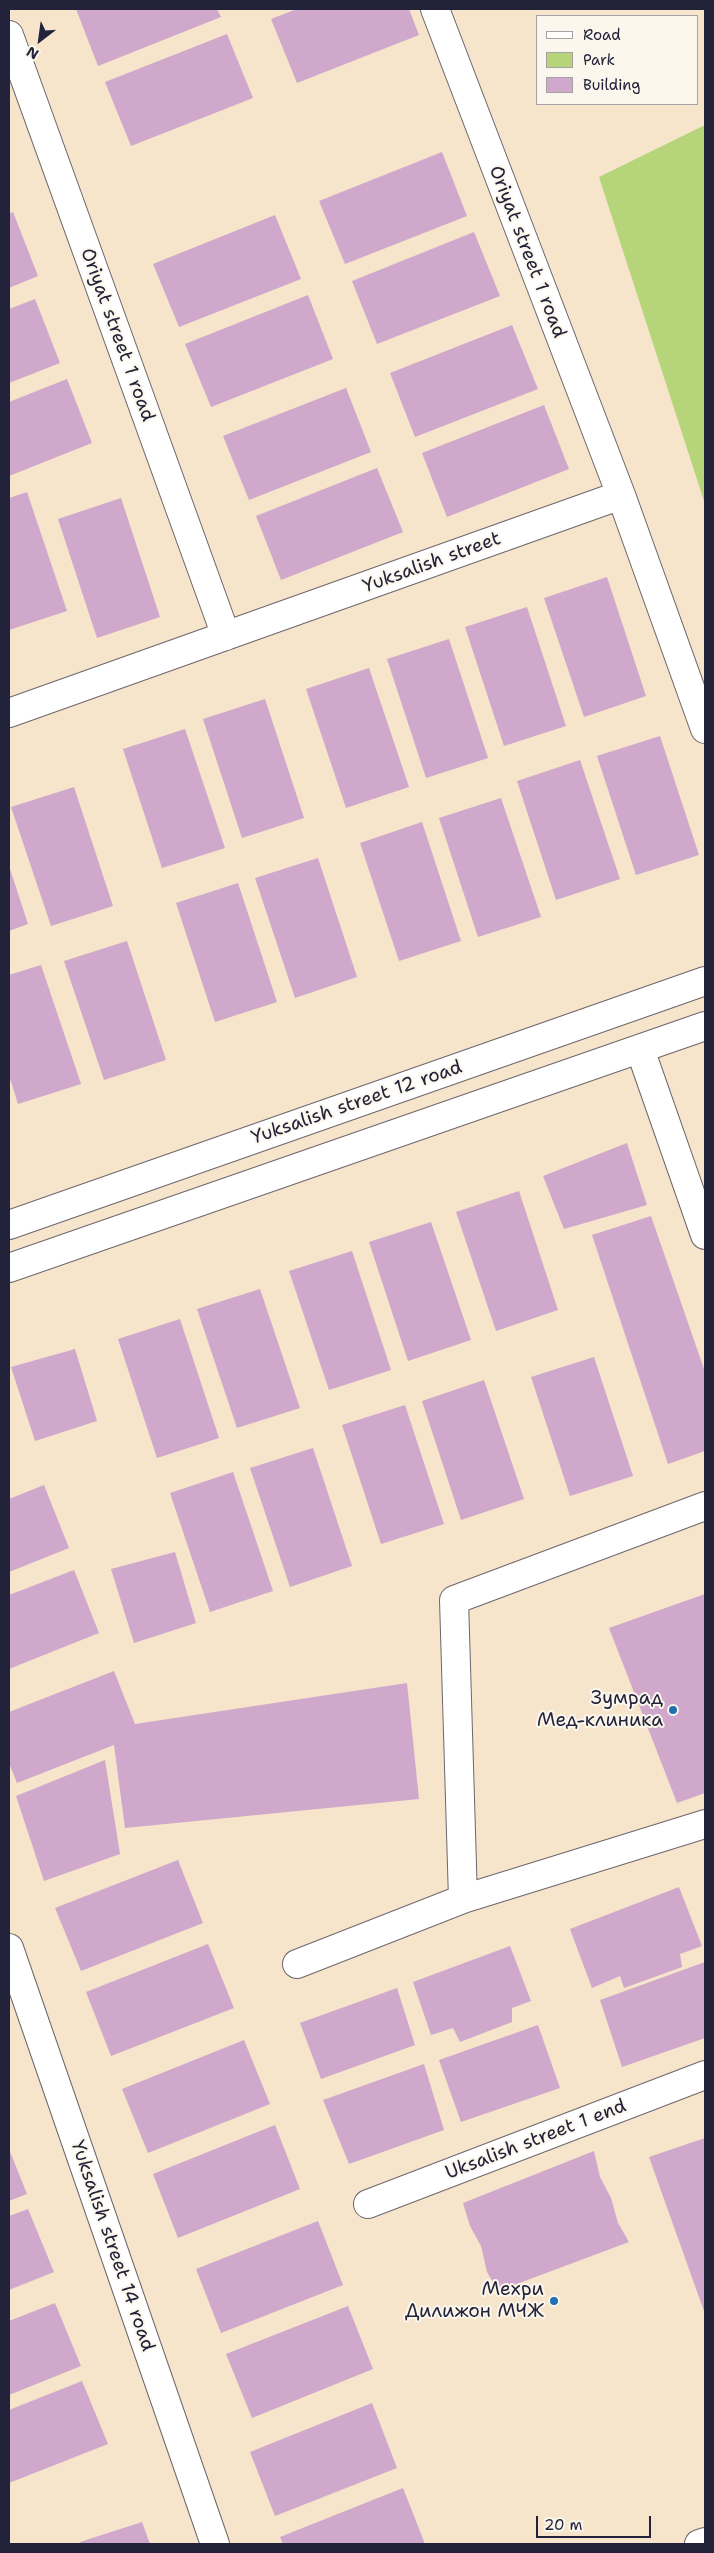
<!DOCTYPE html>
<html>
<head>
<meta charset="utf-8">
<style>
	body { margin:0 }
	#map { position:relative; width:714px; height:2553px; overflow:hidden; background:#f6e4cb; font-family:"Shantell Sans",sans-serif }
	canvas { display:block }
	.frame { position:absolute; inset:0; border:10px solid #22223b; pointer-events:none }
	.legend { position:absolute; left:536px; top:15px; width:162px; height:90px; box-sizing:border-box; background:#fbf7ec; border:1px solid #a4a2a5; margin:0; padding:6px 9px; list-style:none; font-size:15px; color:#22223b }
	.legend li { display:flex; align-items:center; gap:10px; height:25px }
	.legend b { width:25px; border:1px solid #a4a2a5 }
	.north { position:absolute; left:15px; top:15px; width:50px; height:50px; -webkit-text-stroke:4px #fbf7ec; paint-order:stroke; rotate:210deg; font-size:14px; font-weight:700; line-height:20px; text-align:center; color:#22223b }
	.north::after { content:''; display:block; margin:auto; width:18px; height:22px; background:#22223b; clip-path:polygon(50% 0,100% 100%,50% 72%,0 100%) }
	.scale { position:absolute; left:536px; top:2516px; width:115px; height:22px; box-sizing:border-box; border:2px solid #22223b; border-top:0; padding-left:6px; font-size:15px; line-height:18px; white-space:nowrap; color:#22223b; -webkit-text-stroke:4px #fbf7ec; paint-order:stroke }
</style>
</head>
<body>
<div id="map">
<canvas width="714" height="2553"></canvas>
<div class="frame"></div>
<ul class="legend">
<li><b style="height:6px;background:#fff"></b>Road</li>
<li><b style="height:14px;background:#b6d47a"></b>Park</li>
<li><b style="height:14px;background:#cfa8cb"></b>Building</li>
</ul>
<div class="north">N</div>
<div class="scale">20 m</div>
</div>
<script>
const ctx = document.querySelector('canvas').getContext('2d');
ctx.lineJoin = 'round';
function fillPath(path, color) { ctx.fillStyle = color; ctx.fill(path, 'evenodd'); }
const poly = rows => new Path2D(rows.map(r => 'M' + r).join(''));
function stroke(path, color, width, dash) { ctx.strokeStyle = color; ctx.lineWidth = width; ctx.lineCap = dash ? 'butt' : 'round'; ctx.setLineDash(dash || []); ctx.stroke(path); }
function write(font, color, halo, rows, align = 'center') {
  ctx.font = font + ' "Shantell Sans",sans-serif'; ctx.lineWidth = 4; ctx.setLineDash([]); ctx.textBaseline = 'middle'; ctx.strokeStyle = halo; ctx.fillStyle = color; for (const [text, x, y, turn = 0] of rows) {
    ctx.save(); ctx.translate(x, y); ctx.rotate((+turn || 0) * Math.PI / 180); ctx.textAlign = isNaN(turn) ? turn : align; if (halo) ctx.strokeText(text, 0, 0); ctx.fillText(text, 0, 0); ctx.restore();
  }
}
const green = poly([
	[705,125,705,504,599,177]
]);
const building = poly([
	[76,9,217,9,221,17,98,66],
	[297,9,409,9,419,35,297,83,271,19],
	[227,34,253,98,131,146,105,82],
	[442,152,467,216,345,264,319,201],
	[13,212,38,276,9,288,9,214],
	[275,215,301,279,179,327,153,264],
	[474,232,500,296,377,344,352,281],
	[308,295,333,359,211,407,185,344],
	[35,299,60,363,9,383,9,309],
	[512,325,538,389,415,437,390,373],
	[67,379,92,443,9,476,9,402],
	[346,388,371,452,249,500,223,436],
	[544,405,569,469,447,517,422,453],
	[377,468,403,532,281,580,256,516],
	[27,492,67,611,9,630,9,498],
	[121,498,160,617,97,638,58,519],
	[607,577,646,696,584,717,544,598],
	[527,607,566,726,504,746,465,627],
	[449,639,488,758,426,778,387,659],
	[369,668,409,787,346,808,306,689],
	[265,699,304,818,242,838,203,719],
	[185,729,225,848,162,868,123,749],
	[660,736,699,855,636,875,597,756],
	[580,760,620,879,556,900,517,781],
	[74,787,113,906,51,926,11,807],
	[501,798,541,917,478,937,439,818],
	[422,822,461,941,399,961,360,843],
	[318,858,357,977,295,998,255,878],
	[9,866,28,924,9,931],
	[238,883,277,1002,215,1022,176,903],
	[127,941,166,1060,104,1080,64,961],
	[41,965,81,1084,18,1104,9,1075,9,975],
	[627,1143,647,1205,564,1229,543,1176],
	[519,1191,558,1310,496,1331,456,1212],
	[651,1216,705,1372,705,1451,668,1464,592,1235],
	[431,1222,471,1340,408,1361,369,1242],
	[352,1251,391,1370,329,1390,289,1271],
	[260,1289,300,1408,237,1428,197,1309],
	[180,1319,219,1438,157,1458,118,1339],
	[75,1349,97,1421,35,1441,11,1367],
	[594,1357,633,1476,570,1496,531,1377],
	[484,1380,524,1499,461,1520,422,1401],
	[405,1405,444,1524,381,1544,342,1425],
	[313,1448,352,1566,290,1587,250,1468],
	[233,1472,273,1591,210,1612,170,1493],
	[44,1485,69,1548,9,1572,9,1499],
	[175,1552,196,1623,134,1643,111,1569],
	[74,1570,99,1633,9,1669,9,1595],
	[705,1594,705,1793,677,1803,609,1628],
	[114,1671,135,1724,407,1683,419,1799,125,1828,114,1745,17,1783,9,1763,9,1712],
	[105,1760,120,1854,44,1881,16,1796],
	[178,1860,203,1923,81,1971,55,1908],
	[679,1887,702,1946,680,1954,682,1967,624,1988,620,1976,592,1988,570,1929],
	[208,1944,234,2008,111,2056,86,1992],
	[510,1946,531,2001,512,2008,512,2022,460,2042,453,2028,431,2035,413,1982],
	[705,1962,705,2038,622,2067,600,2000],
	[397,1988,415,2045,321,2079,300,2023],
	[538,2025,560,2088,461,2122,439,2060],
	[244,2040,270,2104,148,2153,122,2089],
	[424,2064,444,2130,349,2164,323,2100],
	[275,2125,300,2189,178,2238,153,2174],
	[705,2138,705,2314,649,2157],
	[9,2149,27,2194,9,2201],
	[594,2151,600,2177,611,2198,618,2223,629,2242,498,2291,487,2272,481,2246,470,2226,463,2203],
	[28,2209,54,2272,9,2290,9,2216],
	[318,2221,343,2285,221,2333,196,2269],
	[55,2303,81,2366,9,2395,9,2321],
	[348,2306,373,2369,252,2418,226,2354],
	[82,2381,108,2444,9,2483,9,2410],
	[372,2403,397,2468,275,2516,250,2452],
	[403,2488,425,2544,283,2544,280,2537],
	[142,2522,150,2544,81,2544,80,2542]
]);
const minor = poly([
	[435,9,621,495],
	[9,35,226,636],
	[9,713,621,495,705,729],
	[640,1049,705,1235],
	[9,1225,705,981],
	[9,1268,705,1026],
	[463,1899,705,1824],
	[9,1948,215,2544],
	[297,1964,463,1899,454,1600,705,1506],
	[368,2204,705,2075],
	[699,2544,705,2542]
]);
const markers = [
	[673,1710,5,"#1f6fb2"],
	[554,2301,5,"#1f6fb2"]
];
const streetNames = [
	["Oriyat street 1 road",527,252,69],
	["Oriyat street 1 road",117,335,70],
	["Yuksalish street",432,563,-20],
	["Yuksalish street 12 road",357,1103,-19],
	["Uksalish street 1 end",536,2140,-21],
	["Yuksalish street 14 road",112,2246,71]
];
const poiNames = [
	["Зумрад",663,1699],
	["Мед-клиника",663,1721],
	["Мехри",544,2290],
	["Дилижон МЧЖ",544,2312]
];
fillPath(green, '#b6d47a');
fillPath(building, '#cfa8cb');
stroke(minor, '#6c666d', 30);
stroke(minor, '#fff', 28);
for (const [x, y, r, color] of markers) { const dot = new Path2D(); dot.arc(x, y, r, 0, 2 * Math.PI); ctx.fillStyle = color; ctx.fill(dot); stroke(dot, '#fbf7ec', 2); }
write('19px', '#22223b', '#fbf7ec', streetNames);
write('19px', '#22223b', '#fbf7ec', poiNames, 'right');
</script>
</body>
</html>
